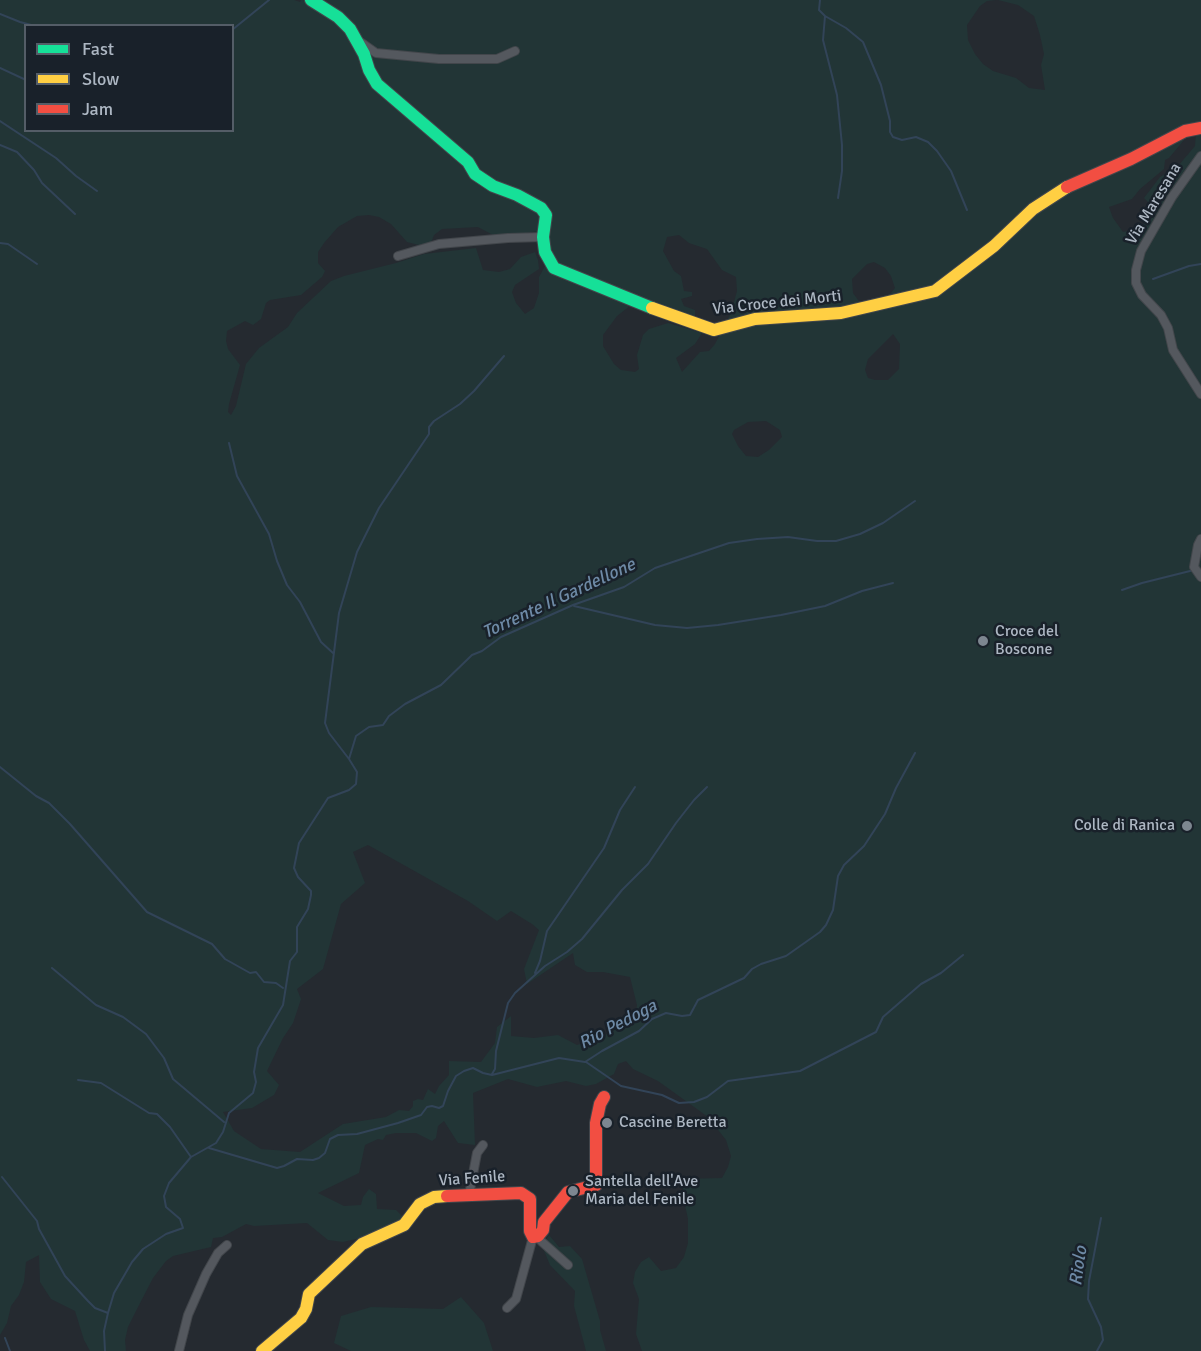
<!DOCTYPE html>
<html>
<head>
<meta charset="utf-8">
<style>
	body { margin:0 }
	#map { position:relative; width:1201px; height:1351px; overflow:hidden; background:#252a30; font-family:Signika,sans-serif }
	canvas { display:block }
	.legend { position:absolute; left:24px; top:24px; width:210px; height:108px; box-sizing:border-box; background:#19212a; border:2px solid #545d67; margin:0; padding:8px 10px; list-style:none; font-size:18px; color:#adb7c3 }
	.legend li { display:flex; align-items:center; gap:12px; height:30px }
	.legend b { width:30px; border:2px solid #545d67 }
</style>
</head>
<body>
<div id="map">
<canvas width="1201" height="1351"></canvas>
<ul class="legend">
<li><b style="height:8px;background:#16e098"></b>Fast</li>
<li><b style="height:8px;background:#ffcf43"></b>Slow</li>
<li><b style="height:8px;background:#f24e42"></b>Jam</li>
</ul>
</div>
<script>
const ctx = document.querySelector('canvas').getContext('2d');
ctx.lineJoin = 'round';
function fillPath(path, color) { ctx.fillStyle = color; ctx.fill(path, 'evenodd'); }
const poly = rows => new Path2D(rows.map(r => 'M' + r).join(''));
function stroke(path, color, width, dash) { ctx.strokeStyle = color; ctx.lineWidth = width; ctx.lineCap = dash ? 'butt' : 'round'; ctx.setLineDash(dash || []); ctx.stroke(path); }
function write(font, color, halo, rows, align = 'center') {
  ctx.font = font + ' Signika,sans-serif'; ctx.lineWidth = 5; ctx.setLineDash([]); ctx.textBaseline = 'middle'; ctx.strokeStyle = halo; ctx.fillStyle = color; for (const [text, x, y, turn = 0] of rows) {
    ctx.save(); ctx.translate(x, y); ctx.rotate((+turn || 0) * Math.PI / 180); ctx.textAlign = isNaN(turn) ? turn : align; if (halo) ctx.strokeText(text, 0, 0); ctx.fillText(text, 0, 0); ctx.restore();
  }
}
const green = poly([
	[0,0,294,0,300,2,301,0,996,0,987,1,980,6,967,25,968,40,975,54,983,64,993,71,1016,78,1029,88,1045,90,1041,65,1044,54,1040,35,1034,16,1018,5,998,0,1201,0,1201,1351,642,1351,636,1334,639,1299,633,1283,635,1272,641,1262,649,1257,661,1271,676,1268,684,1257,688,1243,688,1219,683,1196,683,1179,722,1178,728,1167,731,1156,726,1140,708,1117,658,1081,633,1069,626,1061,618,1064,614,1074,596,1084,586,1086,566,1081,537,1087,508,1079,473,1093,475,1145,458,1143,444,1121,438,1126,436,1138,432,1141,416,1133,396,1133,386,1135,383,1140,378,1139,365,1145,359,1173,318,1193,344,1206,361,1205,363,1197,369,1189,376,1194,377,1209,396,1210,405,1219,382,1233,343,1242,328,1240,307,1223,254,1226,246,1224,222,1237,213,1238,211,1247,173,1256,166,1261,153,1278,137,1309,128,1327,125,1340,126,1351,90,1351,84,1340,75,1311,51,1299,40,1282,39,1255,26,1262,24,1282,19,1295,11,1306,7,1323,0,1335],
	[26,26,232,26,232,130,26,130],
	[1182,129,1196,132,1195,146,1178,166,1160,177,1144,198,1151,205,1142,228,1123,232,1113,218,1109,207,1132,199,1140,189,1164,169,1165,160,1169,158,1184,140],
	[369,215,379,217,391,224,407,242,419,245,431,243,434,235,442,229,478,227,493,235,508,236,539,231,551,255,539,277,539,293,534,308,525,314,516,303,512,292,515,285,539,269,538,260,535,252,521,257,510,269,499,272,483,270,476,248,424,254,396,263,344,276,331,281,297,313,288,327,259,348,246,364,236,406,231,415,228,412,229,404,240,365,228,349,226,341,227,331,245,321,253,325,261,319,266,303,270,300,301,295,322,277,325,271,318,263,318,252,324,243,338,227,357,216],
	[679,235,689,243,707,249,722,270,736,277,737,291,731,313,715,344,709,351,700,352,682,372,676,358,695,344,702,333,668,323,649,329,643,335,637,355,639,369,635,372,621,370,614,364,603,346,603,335,617,316,635,302,685,316,695,316,695,310,684,306,681,299,692,296,692,292,684,291,681,276,674,271,663,251,667,237],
	[874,262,885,268,891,276,895,288,885,300,861,304,853,293,852,279,867,264],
	[893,334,900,344,899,369,888,380,875,380,868,378,865,370,868,359],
	[766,421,780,430,782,437,769,450,758,457,746,456,738,446,732,434,734,430,748,422],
	[368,845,468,901,497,921,511,911,532,924,539,930,524,969,527,984,573,953,575,965,587,972,603,972,630,977,637,1005,636,1012,629,1016,626,1026,609,1031,606,1035,577,1045,558,1035,534,1038,511,1036,511,1016,497,1027,495,1043,481,1062,449,1061,449,1075,439,1086,435,1094,428,1089,423,1100,418,1099,413,1101,413,1106,409,1111,399,1110,386,1117,343,1124,300,1152,261,1149,234,1131,223,1112,252,1108,274,1095,279,1085,267,1071,283,1038,293,1023,301,999,297,989,323,969,341,904,365,883,353,852],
	[549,1235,559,1247,570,1246,582,1259,600,1321,600,1330,606,1351,586,1351,574,1306,575,1291,550,1265,542,1246],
	[461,1297,484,1323,493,1351,351,1351,334,1343,341,1316,371,1307,443,1309]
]);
const stream = poly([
	[820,0,819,10,825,16,846,28,863,42,881,85,890,121,890,132,893,137,902,140,916,137,928,142,937,151,951,171,967,210],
	[0,14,20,22,35,26],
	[825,16,823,40,837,95,842,145,842,171,838,198],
	[232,30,269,0],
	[0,68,26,80],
	[0,121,56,158,76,176,97,191],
	[0,145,17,152,34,170,42,183,75,214],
	[0,243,8,244,37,264],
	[1153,279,1189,266,1201,264],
	[229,443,237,476,269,534,277,561,287,585,300,602,321,642,333,653],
	[1122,590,1142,583,1194,570],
	[574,606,655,625,687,628,718,625,781,615,825,606,862,591,893,583],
	[349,759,329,733,325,723,339,613,357,552,379,508,429,434,429,427,434,421,460,404,474,391,504,356],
	[0,767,36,796,49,803,70,824,147,912,212,944,225,959,250,973,256,972,264,982,276,983,283,988],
	[52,968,96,1005,123,1017,146,1034,164,1058,173,1079,224,1122],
	[535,973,540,961,547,931,604,848,620,810,635,787],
	[586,1062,621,1086,662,1095,679,1103,694,1102,707,1097,728,1081,800,1071,876,1032,883,1017,921,984,941,973,963,955],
	[492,1074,495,1069,496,1051,508,1003,515,993,545,966,567,952,582,939,622,890,648,864,676,823,694,800,707,787],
	[78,1080,101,1083,149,1113,157,1114,170,1127,191,1157],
	[209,1148,277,1168,284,1166,297,1159,313,1160,319,1158,325,1153,330,1139,338,1135,357,1134,398,1123,421,1115,427,1107,432,1106,439,1108,443,1106,448,1091,456,1076,464,1071,473,1068,483,1073,492,1075,559,1058,585,1062,602,1051,639,1031,652,1019,666,1013,682,1016,690,1015,698,1000,744,978,752,969,761,964,786,956,820,932,826,925,833,910,838,876,844,865,864,846,885,814,896,788,915,753],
	[2,1177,37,1221,39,1229,65,1276,88,1301,95,1308,108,1313],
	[5,1338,10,1351],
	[105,1351,104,1331,108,1313,114,1293,132,1262,143,1249,166,1234,183,1228,180,1219,166,1207,164,1196,169,1183,191,1157,216,1143,223,1132,229,1113,253,1093,256,1082,254,1072,258,1048,283,1005,290,961,297,952,297,927,308,909,311,895,311,891,298,877,294,868,299,843,328,798,349,790,356,784,357,772,349,759,356,736,369,727,383,725,389,716,405,704,441,685,472,655,482,651,501,637,573,605,624,587,655,568,729,543,757,539,788,537,817,541,836,541,860,534,883,523,915,501],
	[1097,1351,1103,1340,1101,1327,1088,1299,1089,1281,1101,1218]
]);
const street = poly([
	[359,41,376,53,439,59,497,59,515,51],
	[1201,156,1172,197,1141,251,1136,270,1136,283,1142,295,1161,315,1168,328,1173,350,1201,394],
	[398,256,439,244,508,238,543,237],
	[1201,539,1198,545,1194,567,1201,577],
	[469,1195,477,1153,483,1145],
	[538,1236,541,1241,568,1265],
	[507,1308,516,1299,533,1237],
	[179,1351,188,1315,206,1274,218,1253,227,1245]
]);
const fast = poly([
	[311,0,338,17,350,29,364,54,369,70,377,84,468,162,475,174,493,186,517,195,541,208,546,215,543,237,545,252,554,268,652,308]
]);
const slow = poly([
	[652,308,714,330,755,319,841,313,935,291,994,246,1033,209,1067,187],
	[262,1351,301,1318,306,1309,309,1294,362,1244,404,1225,420,1204,434,1197,447,1196]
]);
const jam = poly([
	[1067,187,1131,159,1185,131,1201,128],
	[447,1196,521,1193,530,1199,530,1231,533,1237,538,1236,543,1230,544,1222,568,1192,596,1185,596,1123,600,1104,604,1097]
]);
const markers = [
	[983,641,6,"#7d8690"],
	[1187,826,6,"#7d8690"],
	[607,1123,6,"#7d8690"],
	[573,1191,6,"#7d8690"]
];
const streetNames = [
	["Via Maresana",1154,204,-59],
	["Via Croce dei Morti",777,303,-6],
	["Via Fenile",472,1179,-4]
];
const poiNames = [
	["Croce del",995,632],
	["Boscone",995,650],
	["Colle di Ranica",1175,826,"right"],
	["Cascine Beretta",619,1123],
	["Santella dell'Ave",585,1182],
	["Maria del Fenile",585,1200]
];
const waterNames = [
	["Torrente Il Gardellone",559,599,-25],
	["Rio Pedoga",618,1025,-28],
	["Riolo",1079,1266,-82]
];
fillPath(green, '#223536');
stroke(stream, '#324458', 2);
stroke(street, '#42464b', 10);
stroke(fast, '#42464b', 14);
stroke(slow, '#42464b', 14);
stroke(jam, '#42464b', 14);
stroke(street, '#54585e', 8);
stroke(fast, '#16e098', 12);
stroke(slow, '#ffcf43', 12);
stroke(jam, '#f24e42', 12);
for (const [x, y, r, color] of markers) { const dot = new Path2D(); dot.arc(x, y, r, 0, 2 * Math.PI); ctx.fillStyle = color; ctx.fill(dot); stroke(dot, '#19212a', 2); }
write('16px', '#adb7c3', '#19212a', streetNames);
write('16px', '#adb7c3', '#19212a', poiNames, 'left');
write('italic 18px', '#6e8aa6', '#19212a', waterNames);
</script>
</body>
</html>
